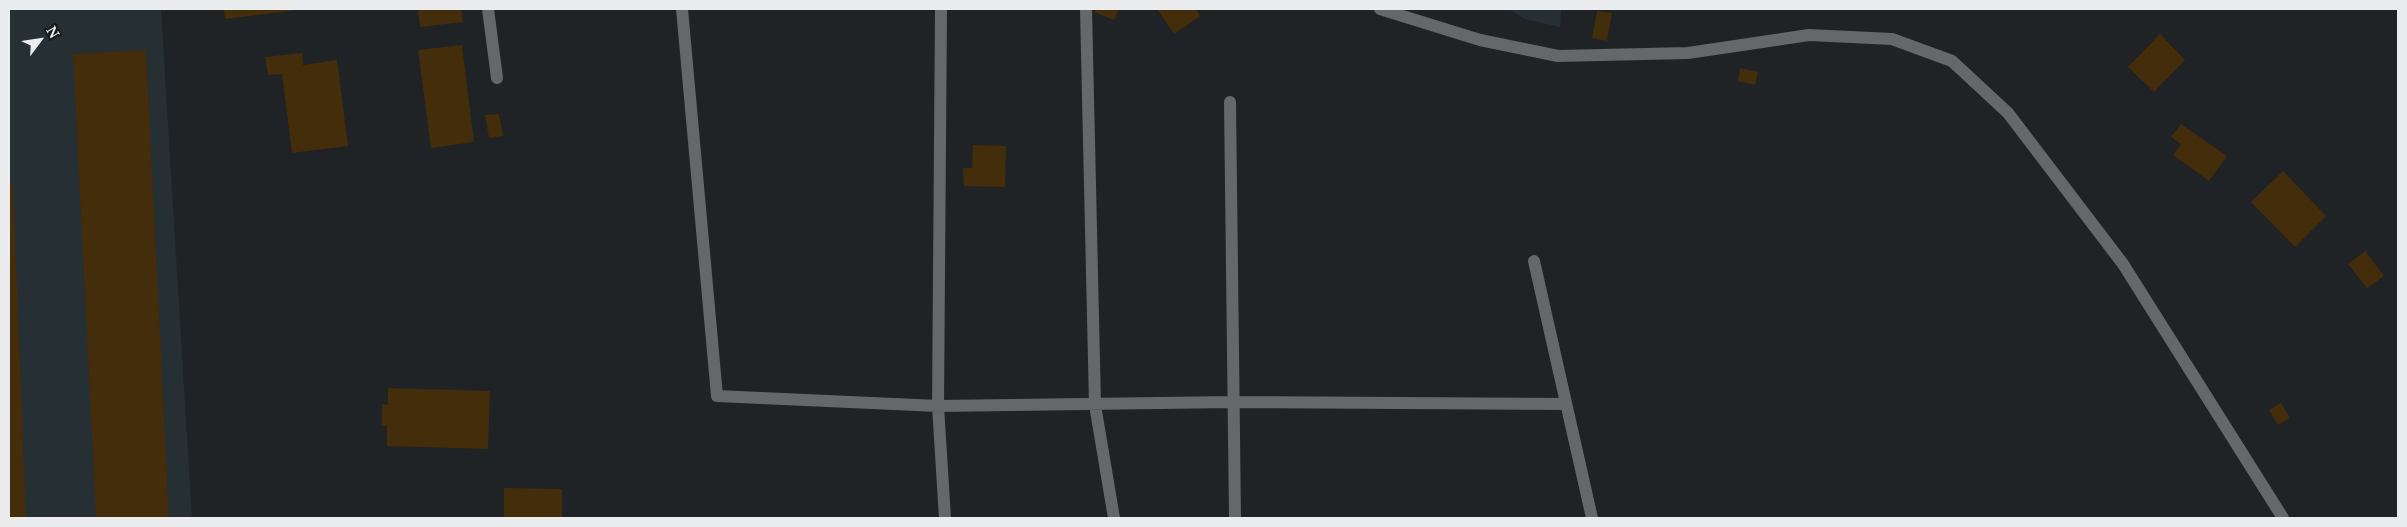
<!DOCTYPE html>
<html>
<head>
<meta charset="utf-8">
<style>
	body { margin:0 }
	#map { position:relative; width:2407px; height:527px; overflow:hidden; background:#1f2325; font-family:"Noto Serif",serif }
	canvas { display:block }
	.frame { position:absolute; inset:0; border:10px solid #eaecee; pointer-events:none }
	.north { position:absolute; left:15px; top:15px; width:50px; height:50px; -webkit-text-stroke:4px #161a1b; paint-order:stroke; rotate:59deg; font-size:14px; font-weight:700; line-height:20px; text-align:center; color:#eaecee }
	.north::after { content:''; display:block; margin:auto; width:18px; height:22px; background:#eaecee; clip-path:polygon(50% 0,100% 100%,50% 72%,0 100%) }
</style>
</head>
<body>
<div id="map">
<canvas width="2407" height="527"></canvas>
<div class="frame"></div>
<div class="north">N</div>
</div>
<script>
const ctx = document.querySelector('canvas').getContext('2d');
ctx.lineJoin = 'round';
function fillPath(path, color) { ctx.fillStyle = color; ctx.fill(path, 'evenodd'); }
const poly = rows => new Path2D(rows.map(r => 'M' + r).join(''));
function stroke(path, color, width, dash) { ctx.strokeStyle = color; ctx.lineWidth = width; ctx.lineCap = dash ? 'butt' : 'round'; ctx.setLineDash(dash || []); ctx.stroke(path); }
const built = poly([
	[9,9,161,9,192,518,9,518],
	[1508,9,1561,9,1560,27,1525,19]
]);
const building = poly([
	[224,9,297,9,297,10,225,19],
	[418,9,461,9,463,22,420,27],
	[1096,9,1119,9,1114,20,1094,12],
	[1160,9,1196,9,1200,16,1174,34,1158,10],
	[1597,11,1612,13,1607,41,1592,38],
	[2160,34,2185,60,2154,92,2128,67],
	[462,45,474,142,431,148,418,50],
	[146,50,169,518,96,518,73,54],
	[302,53,303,65,337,60,348,146,292,153,282,74,268,75,265,57],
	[1740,68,1758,72,1755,85,1738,81],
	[499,114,503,136,489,138,485,115],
	[2181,124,2227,156,2209,181,2173,155,2181,144,2171,137],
	[973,145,1006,146,1005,187,964,186,963,168,972,168],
	[2283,171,2326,216,2295,247,2251,202],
	[9,185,13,185,26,518,9,518],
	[2365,251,2384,276,2367,288,2348,264],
	[388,388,490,391,488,449,387,446,387,426,382,426,382,404,388,405],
	[2281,403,2290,418,2278,425,2269,410],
	[504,488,562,489,562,518,504,518]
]);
const service = poly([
	[488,9,497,78]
]);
const minor = poly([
	[682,9,717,396,938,406,1233,402,1566,404],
	[941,9,938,406,945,518],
	[1086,9,1095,405,1114,518],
	[1230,102,1235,518],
	[1534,261,1592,518]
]);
const tertiary = poly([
	[1380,9,1480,40,1558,56,1688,53,1809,35,1892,39,1952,61,2008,113,2123,264,2283,518]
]);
fillPath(built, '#252f34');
fillPath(building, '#442d0a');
stroke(service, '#656768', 12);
stroke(minor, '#656768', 12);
stroke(tertiary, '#656768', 12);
</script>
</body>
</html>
